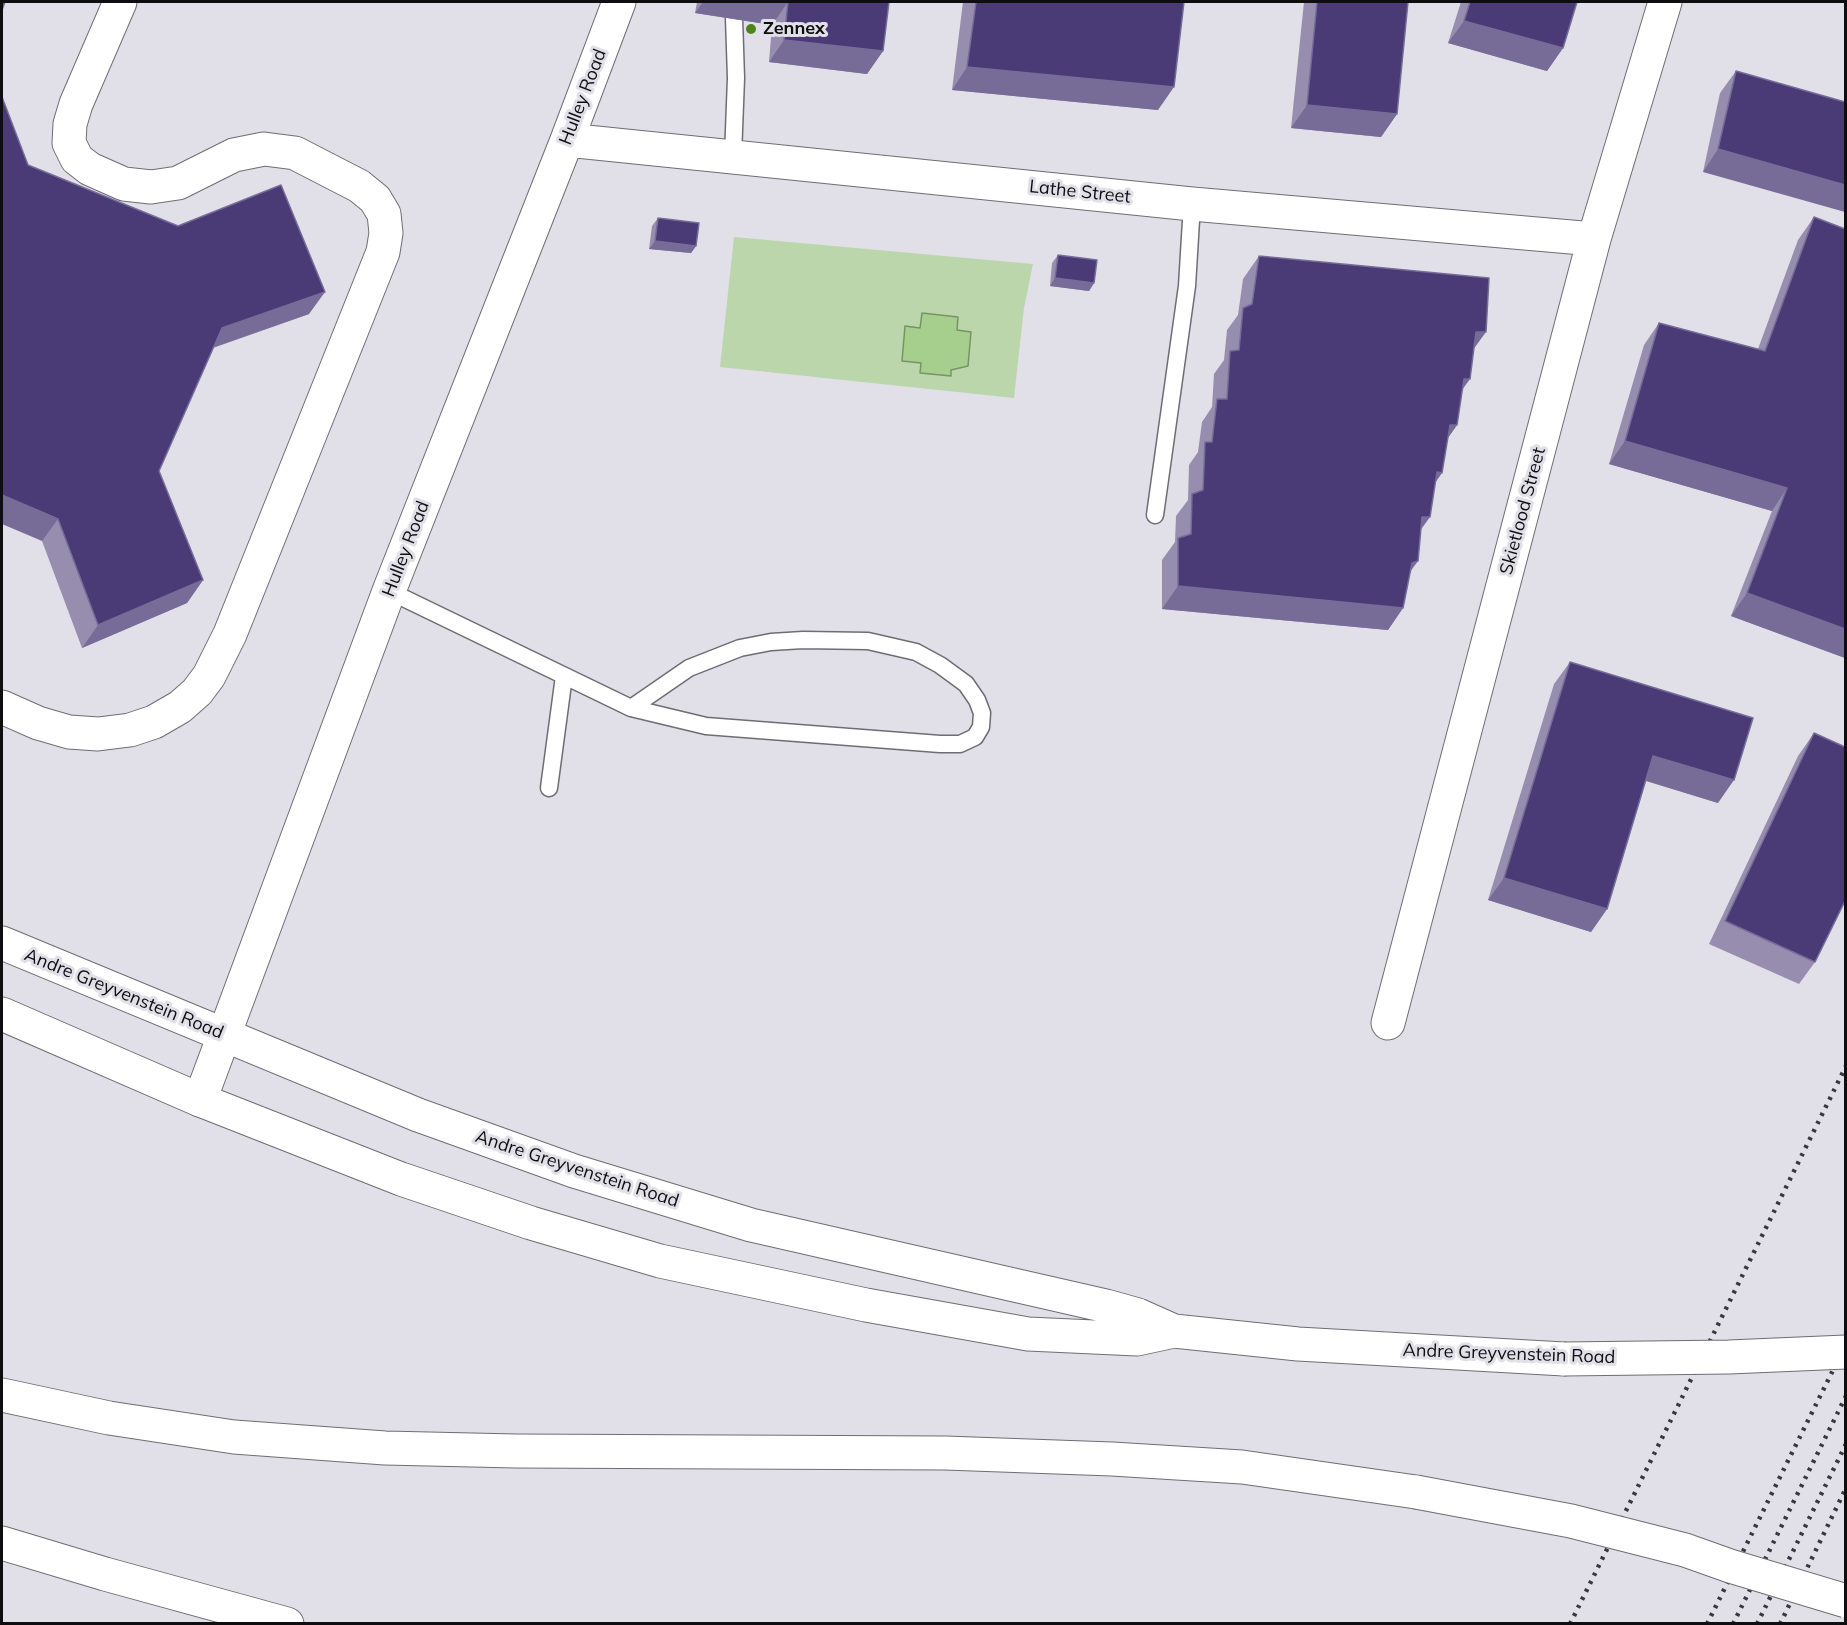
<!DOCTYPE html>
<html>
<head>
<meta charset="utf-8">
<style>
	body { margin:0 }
	#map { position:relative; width:1847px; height:1625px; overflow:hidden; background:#e1e0e8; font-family:Mulish,sans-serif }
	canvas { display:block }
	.frame { position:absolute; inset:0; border:3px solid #0e0d10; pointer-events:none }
</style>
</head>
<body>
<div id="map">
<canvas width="1847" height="1625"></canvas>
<div class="frame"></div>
</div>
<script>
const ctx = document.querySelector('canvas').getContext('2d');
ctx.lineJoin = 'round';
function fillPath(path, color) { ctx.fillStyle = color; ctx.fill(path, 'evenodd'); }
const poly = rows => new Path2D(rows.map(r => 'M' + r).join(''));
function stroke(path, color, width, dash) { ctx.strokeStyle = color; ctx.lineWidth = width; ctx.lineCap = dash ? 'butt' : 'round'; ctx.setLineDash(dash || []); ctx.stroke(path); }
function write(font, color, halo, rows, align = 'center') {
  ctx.font = font + ' Mulish,sans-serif'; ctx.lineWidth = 6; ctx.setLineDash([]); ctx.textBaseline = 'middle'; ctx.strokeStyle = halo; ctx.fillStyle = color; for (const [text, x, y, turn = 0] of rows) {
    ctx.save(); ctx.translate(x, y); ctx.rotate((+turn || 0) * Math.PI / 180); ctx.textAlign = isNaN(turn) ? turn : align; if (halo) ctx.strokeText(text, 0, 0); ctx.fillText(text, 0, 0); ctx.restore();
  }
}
const green = poly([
	[734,237,1033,264,1024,308,1014,398,720,367]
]);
const water = poly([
	[922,313,958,317,957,330,971,332,968,366,951,370,951,376,920,373,921,363,902,361,905,326,920,328,922,313]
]);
const lane = poly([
	[733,156,736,78,734,18],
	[1155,515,1187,286,1192,204],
	[389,591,631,708,689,668,740,648,771,642,803,640,868,641,916,652,940,665,966,684,977,700,982,713,981,727,975,737,960,744,940,744,706,726,631,708],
	[549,788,564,676]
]);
const street = poly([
	[567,140,1192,204,1594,239],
	[2,707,38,723,69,732,98,734,130,730,154,722,180,707,197,692,209,676,230,634,383,252,386,233,384,214,375,199,359,186,295,153,264,149,234,155,178,183,151,187,124,184,90,169,77,159,69,143,70,124,76,104,120,2],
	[1388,1023,1594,239,1665,2],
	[200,1100,389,591,567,140,619,2]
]);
const secondary = poly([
	[2,943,418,1115,574,1171,751,1225,1106,1306,1138,1315,1174,1331,1298,1344,1564,1359],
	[2,1014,200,1100,401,1179,531,1223,660,1261,866,1305,1028,1334,1137,1339,1174,1331]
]);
const highway = poly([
	[2,1395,109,1418,234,1437,385,1448,516,1451,945,1453,1112,1459,1242,1467,1416,1492],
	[2,1543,105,1574,287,1624]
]);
const rail = poly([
	[1570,1624,1846,1066],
	[1707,1624,1846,1344],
	[1733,1624,1846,1396],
	[1757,1624,1846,1444],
	[1780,1624,1846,1488]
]);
const secondaryBridge = poly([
	[1564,1359,1729,1357,1846,1352]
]);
const highwayBridge = poly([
	[1416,1492,1571,1521,1685,1550,1730,1566,1846,1601]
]);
const wall = poly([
	[697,2,889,2,883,51,867,74,769,62,772,25,695,13],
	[963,2,1184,2,1158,110,952,90],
	[1304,2,1408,2,1397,114,1381,137,1291,128],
	[1461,2,1577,2,1563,48,1547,71,1448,43],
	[1736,71,1845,102,1703,172,1720,93],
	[28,165,309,314,213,348,159,471,203,580,187,603,82,648,42,541],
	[1814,217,1845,229,1845,658,1731,616,1772,511,1609,464,1644,345,1659,323,1758,349,1798,240],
	[658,218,696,246,691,253,649,249,652,226],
	[1058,255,1094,283,1089,291,1050,286,1052,263],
	[1259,256,1474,348,1462,390,1457,425,1447,439,1421,529,1410,572,1403,608,1388,630,1162,609,1162,560,1175,542,1176,516,1188,500,1189,465,1198,452,1202,422,1212,407,1214,374,1224,360,1227,330,1238,315,1243,279],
	[1570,662,1718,803,1646,781,1607,909,1591,932,1488,900,1554,684],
	[1814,733,1815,962,1799,984,1709,944,1798,756]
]);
const shadedWall = poly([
	[703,2,788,2,772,25,695,13],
	[1464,21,1563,48,1547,71,1448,43],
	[784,40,883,51,867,74,769,62],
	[967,67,1174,87,1158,110,952,90],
	[1307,105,1397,114,1381,137,1291,128],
	[1718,149,1845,185,1845,212,1703,172],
	[655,241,696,246,691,253,649,249],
	[1055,278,1094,283,1089,291,1050,286],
	[325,292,309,314,206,350,222,328],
	[1476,332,1486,332,1470,354],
	[1464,379,1470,379,1454,401],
	[1450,425,1457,425,1441,448],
	[1625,441,1787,488,1772,511,1609,464],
	[1437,472,1442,473,1426,496],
	[2,495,58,519,42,541,2,524],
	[1422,517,1430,517,1414,539],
	[1418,561,1402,583,1412,563],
	[203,580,187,603,82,648,98,625],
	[1178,586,1403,608,1388,630,1162,609],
	[1747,593,1845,629,1845,658,1731,616],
	[1653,756,1734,780,1718,803,1637,778],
	[1504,878,1607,909,1591,932,1488,900]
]);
const building = poly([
	[2,2,5,2,2,10,2,2],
	[783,2,889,2,883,51,784,40,788,2,783,2],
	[976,2,1184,2,1174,87,967,67,976,2],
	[1317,2,1408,2,1397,114,1307,105,1317,2],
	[1470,2,1577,2,1563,48,1464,21,1470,2],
	[1736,71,1845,102,1845,185,1718,149,1736,71],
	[2,97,28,165,178,226,281,185,325,292,222,328,159,471,203,580,98,625,58,519,2,495,2,97],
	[1814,217,1845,229,1845,629,1747,593,1787,488,1625,441,1659,323,1765,351,1814,217],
	[658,218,699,223,696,246,655,241,658,218],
	[1058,255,1097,260,1094,283,1055,278,1058,255],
	[1259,256,1489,278,1486,332,1476,332,1470,379,1464,379,1457,425,1450,425,1442,473,1437,472,1430,517,1422,517,1418,561,1412,563,1403,608,1178,586,1178,538,1191,534,1192,494,1203,490,1205,442,1212,442,1217,399,1227,399,1230,351,1239,350,1243,308,1252,304,1259,256],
	[1570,662,1753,718,1734,780,1653,756,1607,909,1504,878,1570,662],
	[1814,733,1845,747,1845,901,1815,962,1725,921,1814,733]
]);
const markers = [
	[751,29,6,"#4f841c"]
];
const poiNames = [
	["Zennex",763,29]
];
const streetNames = [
	["Hulley Road",583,97,-69],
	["Lathe Street",1080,192,6],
	["Skietlood Street",1523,511,-75],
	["Hulley Road",406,549,-69],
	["Andre Greyvenstein Road",124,994,22],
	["Andre Greyvenstein Road",577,1169,18],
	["Andre Greyvenstein Road",1509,1354,2]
];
fillPath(green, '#bcd6ac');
fillPath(water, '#a6ce8c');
stroke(water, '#789467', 1.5);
stroke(lane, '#6e6d74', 19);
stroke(street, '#6e6d74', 35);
stroke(secondary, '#6e6d74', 35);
stroke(highway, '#6e6d74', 35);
stroke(lane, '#fff', 16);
stroke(street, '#fff', 33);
stroke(secondary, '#fff', 33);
stroke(highway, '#fff', 33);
stroke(rail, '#38373b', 4.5, [3, 6]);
stroke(secondaryBridge, '#6e6d74', 35, []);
stroke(highwayBridge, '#6e6d74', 35, []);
stroke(secondaryBridge, '#fff', 33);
stroke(highwayBridge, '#fff', 33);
fillPath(wall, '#968daf');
fillPath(shadedWall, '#776c98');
fillPath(building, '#4a3a76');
stroke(building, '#776c98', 1.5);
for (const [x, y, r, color] of markers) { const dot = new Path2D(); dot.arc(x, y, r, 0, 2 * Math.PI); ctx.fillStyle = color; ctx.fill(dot); stroke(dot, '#e1e0e8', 2); }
write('bold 18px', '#0e0d10', '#e1e0e8', poiNames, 'left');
write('18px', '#0e0d10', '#e1e0e8', streetNames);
</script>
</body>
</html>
